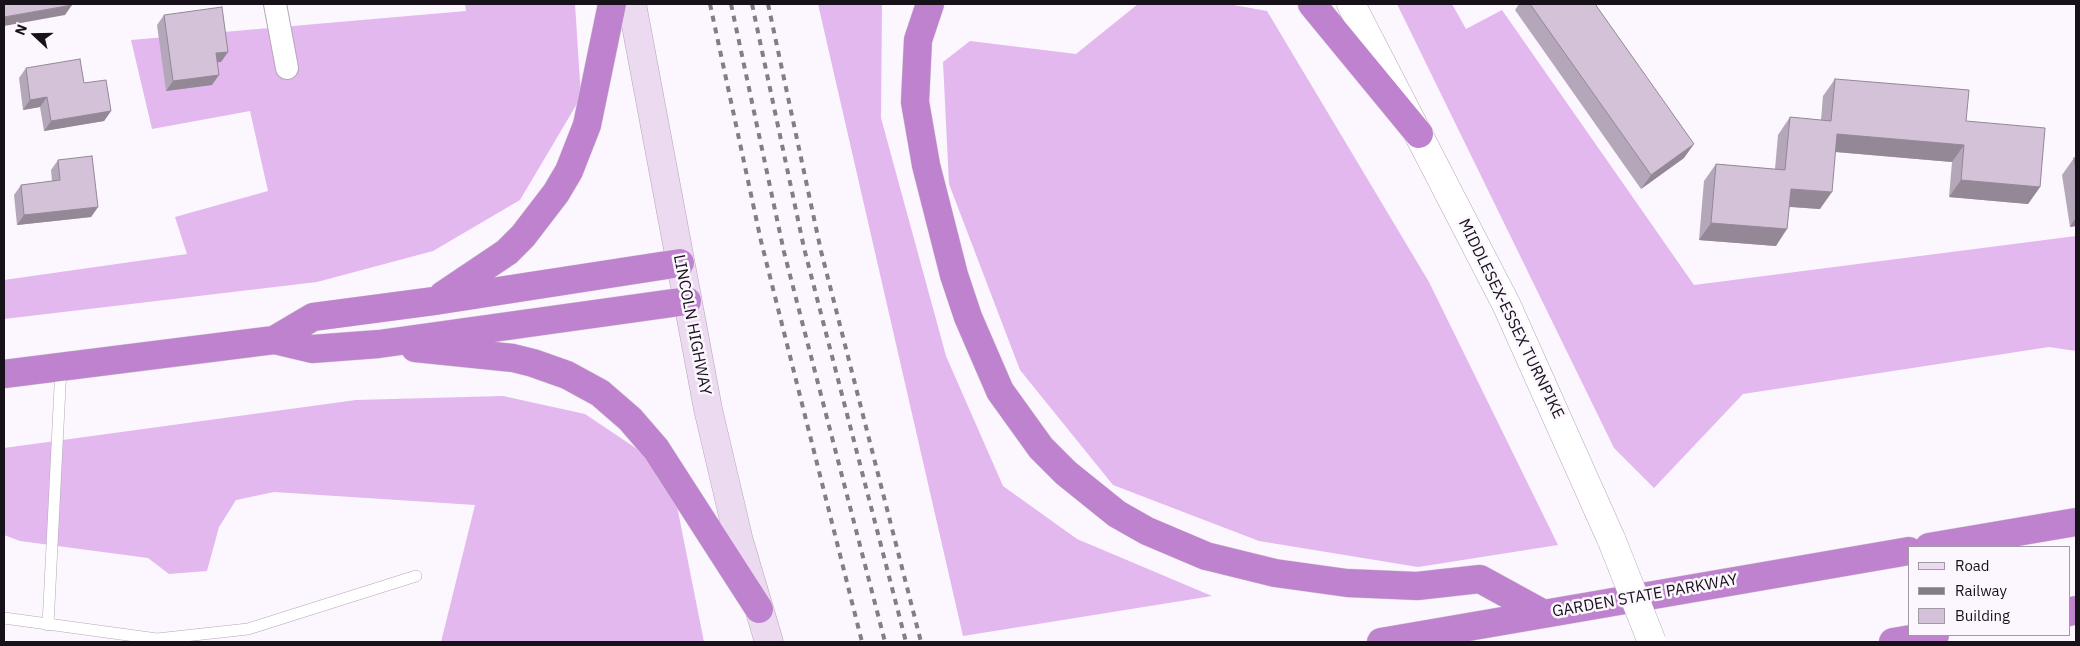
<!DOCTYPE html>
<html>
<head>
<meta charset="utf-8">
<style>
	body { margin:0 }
	#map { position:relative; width:2080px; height:646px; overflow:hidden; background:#fcf6fe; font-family:"IBM Plex Sans",sans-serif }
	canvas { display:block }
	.frame { position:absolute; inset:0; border:5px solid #171119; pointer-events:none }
	.legend { position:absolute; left:1908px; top:546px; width:162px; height:90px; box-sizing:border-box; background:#fcf6fe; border:1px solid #a09aa2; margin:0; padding:6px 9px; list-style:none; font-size:15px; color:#171119 }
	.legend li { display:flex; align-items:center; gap:10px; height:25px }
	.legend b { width:25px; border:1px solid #a09aa2 }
	.north { position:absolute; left:10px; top:10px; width:50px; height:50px; -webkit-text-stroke:4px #fcf6fe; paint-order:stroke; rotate:291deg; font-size:14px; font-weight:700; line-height:20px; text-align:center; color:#171119 }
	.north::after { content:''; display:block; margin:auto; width:18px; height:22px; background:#171119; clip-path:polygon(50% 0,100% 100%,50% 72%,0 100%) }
</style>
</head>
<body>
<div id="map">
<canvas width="2080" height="646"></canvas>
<div class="frame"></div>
<ul class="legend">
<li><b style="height:6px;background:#ecdaf0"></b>Road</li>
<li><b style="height:6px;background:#837d85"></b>Railway</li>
<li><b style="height:14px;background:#d3c2d8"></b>Building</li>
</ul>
<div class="north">N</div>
</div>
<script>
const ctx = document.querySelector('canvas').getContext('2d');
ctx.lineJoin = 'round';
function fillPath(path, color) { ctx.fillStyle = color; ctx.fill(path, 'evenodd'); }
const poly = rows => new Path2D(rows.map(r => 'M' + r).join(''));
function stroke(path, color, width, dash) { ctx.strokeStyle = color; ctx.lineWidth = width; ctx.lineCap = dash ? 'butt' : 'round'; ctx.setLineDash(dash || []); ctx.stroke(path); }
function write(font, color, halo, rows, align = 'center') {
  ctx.font = font + ' "IBM Plex Sans",sans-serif'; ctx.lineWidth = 5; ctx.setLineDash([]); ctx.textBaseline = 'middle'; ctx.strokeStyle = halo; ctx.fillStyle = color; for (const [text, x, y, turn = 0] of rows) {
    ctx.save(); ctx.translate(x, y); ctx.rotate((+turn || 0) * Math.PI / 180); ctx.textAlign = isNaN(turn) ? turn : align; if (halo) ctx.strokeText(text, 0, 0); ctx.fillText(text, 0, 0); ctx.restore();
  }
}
const forest = poly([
	[465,4,575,4,581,97,520,200,433,251,317,282,4,319,4,280,187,254,175,217,268,191,250,111,152,129,131,40,466,11],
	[818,4,882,4,881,118,946,356,1003,486,1077,539,1212,596,963,636],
	[1138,4,1228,4,1267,11,1429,282,1558,545,1418,567,1259,541,1113,485,1020,370,949,184,943,62,970,41,1076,54],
	[1397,4,1452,4,1466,29,1502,10,1694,285,2076,236,2076,351,2049,347,1743,394,1654,488,1614,448],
	[503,396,585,414,670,471,704,642,441,642,475,505,274,492,236,500,219,527,207,571,169,574,148,558,20,541,4,535,4,448,356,400]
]);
const service = poly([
	[4,618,157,639,248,629,416,576],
	[48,625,61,367]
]);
const minor = poly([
	[275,4,287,68]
]);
const tertiary = poly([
	[1351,4,1507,306,1612,541]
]);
const secondary = poly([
	[632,4,708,409,739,541,769,642]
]);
const motorway = poly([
	[930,4,918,40,915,102,926,165,954,275,968,317,1000,391,1041,448,1066,473,1117,514,1147,531,1206,556,1275,573,1347,583,1417,586,1480,579,1542,613],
	[1312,4,1419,134],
	[443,295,507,252,523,236,556,193,569,171,587,125,612,4],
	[274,340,313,317,434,301,680,263],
	[415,348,513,358,533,363,567,375,600,393,630,419,656,449,759,609],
	[4,374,274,340,312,349,379,344,687,301],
	[1929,547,2076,522],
	[2069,612,2076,610],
	[1381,642,1909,551],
	[1893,642,1935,635]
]);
const rail = poly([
	[710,4,761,241,862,642],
	[731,4,784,252,885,642],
	[752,4,804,248,906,642],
	[768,4,821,251,921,642]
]);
const tertiaryBridge = poly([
	[1612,541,1652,642]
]);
const wall = poly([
	[1519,4,1595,4,1684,158,1641,189,1515,10],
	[164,15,228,52,221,62,217,62,212,85,166,91,157,25],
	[26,68,84,83,111,111,104,121,44,131,40,107,23,110,19,78],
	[1835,79,1966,121,2040,187,2028,204,1949,197,1952,162,1835,152,1820,209,1790,207,1776,246,1699,240,1704,181,1716,164,1775,169,1778,135,1790,117,1821,120,1823,96],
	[2074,158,2076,158,2076,226,2070,227,2062,175],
	[58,160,98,207,91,217,17,225,14,195,21,185,52,181,51,170]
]);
const shadedWall = poly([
	[72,5,65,15,4,26,4,17],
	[228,52,221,62,209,63,216,53],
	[219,75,212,85,166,91,173,81],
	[47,97,40,107,23,110,30,100],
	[111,111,104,121,44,131,51,121],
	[1837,134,1964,145,1952,162,1825,151],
	[1694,144,1684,158,1641,189,1651,175],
	[1961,180,2040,187,2028,204,1949,197],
	[1791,189,1832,192,1820,209,1779,206],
	[98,207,91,217,17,225,24,215],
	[2076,217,2076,226,2070,227],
	[1711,223,1787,229,1776,246,1699,240]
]);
const building = poly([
	[4,4,72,4,72,5,4,17,4,4],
	[1530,4,1595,4,1694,144,1651,175,1530,4],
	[222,7,228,52,216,53,219,75,173,81,164,15,222,7],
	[80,59,84,83,106,80,111,111,51,121,47,97,30,100,26,68,80,59],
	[1835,79,1969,90,1966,121,2045,128,2040,187,1961,180,1964,145,1837,134,1832,192,1791,189,1787,229,1711,223,1716,164,1785,170,1790,117,1831,121,1835,79],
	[92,156,98,207,24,215,21,185,60,180,58,160,92,156],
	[2074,158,2076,158,2076,171,2074,158]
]);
const streetNames = [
	["MIDDLESEX-ESSEX TURNPIKE",1511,319,64],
	["LINCOLN HIGHWAY",692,325,79],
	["GARDEN STATE PARKWAY",1645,596,-10]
];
fillPath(forest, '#e2b8ee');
stroke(service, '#b7a6bb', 12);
stroke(minor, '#b7a6bb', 24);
stroke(tertiary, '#b7a6bb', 29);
stroke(secondary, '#b7a6bb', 29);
stroke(motorway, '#d5d4d6', 29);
stroke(service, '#fff', 11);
stroke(minor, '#fff', 22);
stroke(tertiary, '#fff', 28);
stroke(secondary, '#ecdaf0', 28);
stroke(motorway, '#be82ce', 28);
stroke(rail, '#837d85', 4, [6, 6]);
stroke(tertiaryBridge, '#b7a6bb', 29, []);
stroke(tertiaryBridge, '#fff', 28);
fillPath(wall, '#b5a7ba');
fillPath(shadedWall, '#948897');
fillPath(building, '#d3c2d8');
stroke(building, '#948897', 1);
write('16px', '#171119', '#fcf6fe', streetNames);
</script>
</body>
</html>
